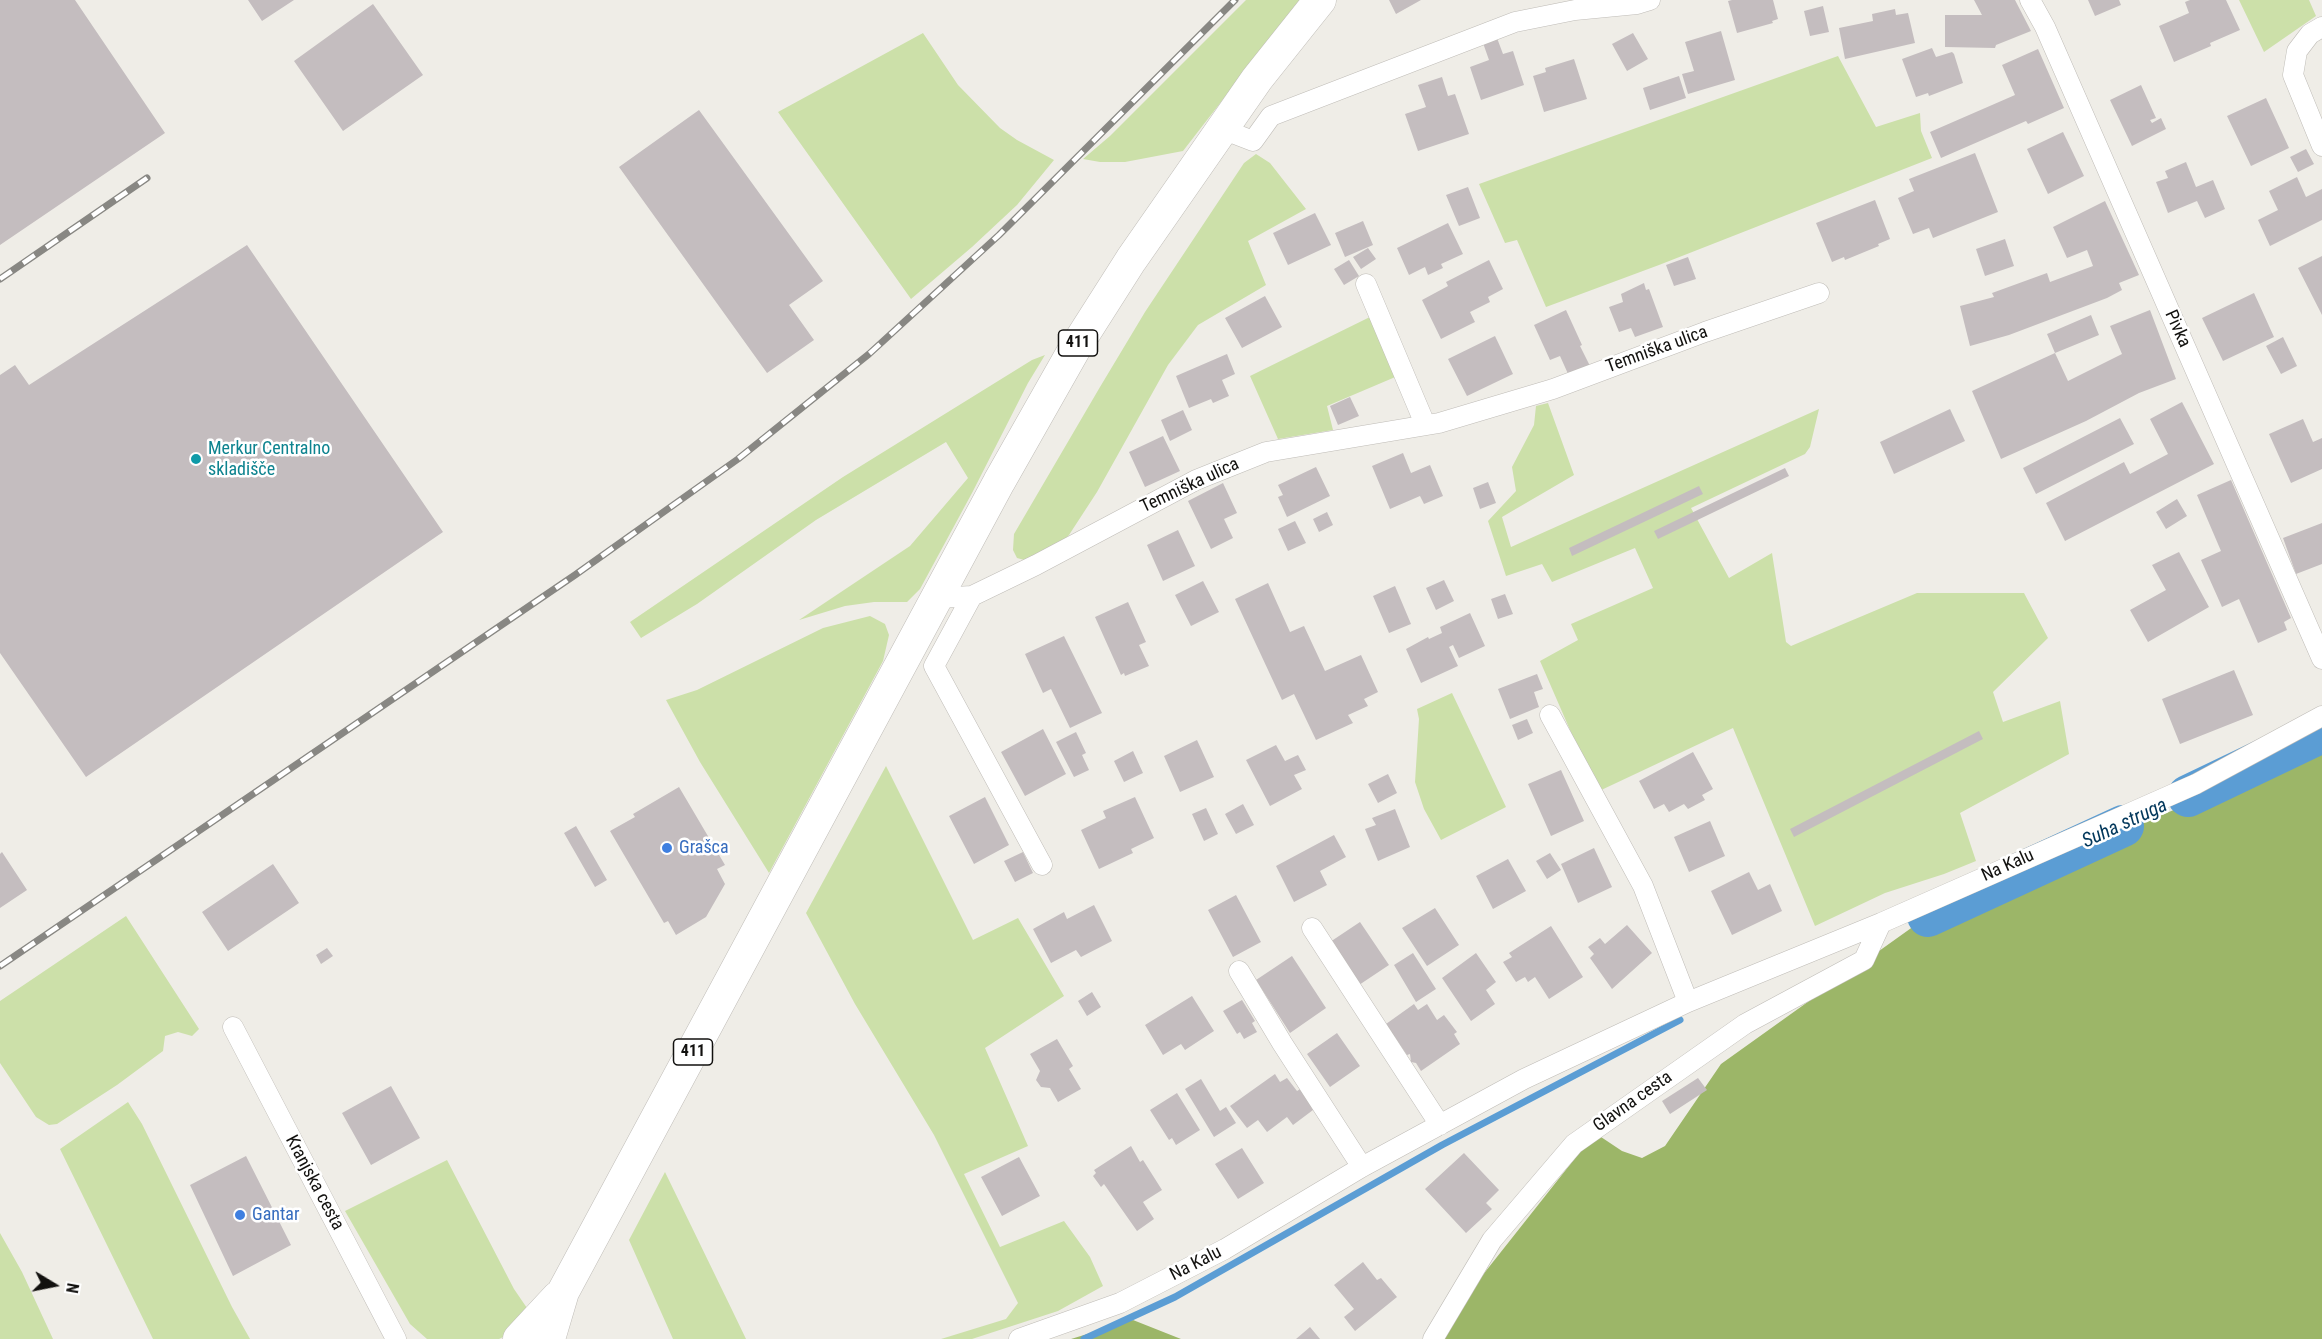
<!DOCTYPE html>
<html>
<head>
<meta charset="utf-8">
<style>
	body { margin:0 }
	#map { position:relative; width:2322px; height:1339px; overflow:hidden; background:#efede7; font-family:"Roboto Condensed",sans-serif }
	canvas { display:block }
	.north { position:absolute; left:24px; top:1255px; width:60px; height:60px; -webkit-text-stroke:4px #fff; paint-order:stroke; rotate:100deg; font-size:16px; font-weight:700; line-height:24px; text-align:center; color:#12110f }
	.north::after { content:''; display:block; margin:auto; width:21px; height:27px; background:#12110f; clip-path:polygon(50% 0,100% 100%,50% 72%,0 100%) }
</style>
</head>
<body>
<div id="map">
<canvas width="2322" height="1339"></canvas>
<div class="north">N</div>
</div>
<script>
const ctx = document.querySelector('canvas').getContext('2d');
ctx.lineJoin = 'round';
function fillPath(path, color) { ctx.fillStyle = color; ctx.fill(path, 'evenodd'); }
const poly = rows => new Path2D(rows.map(r => 'M' + r).join(''));
function stroke(path, color, width, dash) { ctx.strokeStyle = color; ctx.lineWidth = width; ctx.lineCap = dash ? 'butt' : 'round'; ctx.setLineDash(dash || []); ctx.stroke(path); }
function write(font, color, halo, rows, align = 'center') {
  ctx.font = font + ' "Roboto Condensed",sans-serif'; ctx.lineWidth = 5; ctx.setLineDash([]); ctx.textBaseline = 'middle'; ctx.strokeStyle = halo; ctx.fillStyle = color; for (const [text, x, y, turn = 0] of rows) {
    ctx.save(); ctx.translate(x, y); ctx.rotate((+turn || 0) * Math.PI / 180); ctx.textAlign = isNaN(turn) ? turn : align; if (halo) ctx.strokeText(text, 0, 0); ctx.fillText(text, 0, 0); ctx.restore();
  }
}
const green = poly([
	[1246,0,1300,0,1183,151,1125,162,1100,162,1083,159,1110,136],
	[2239,0,2309,0,2316,16,2264,52],
	[923,33,958,85,1000,128,1017,140,1054,160,1017,205,972,247,911,299,778,112],
	[1838,56,1876,127,1920,113,1921,131,1932,158,1659,265,1546,307,1517,240,1505,243,1479,184],
	[1256,154,1270,163,1306,209,1248,241,1266,285,1198,325,1168,365,1097,492,1069,535,1059,546,1028,561,1017,558,1013,550,1014,534,1100,387,1145,312,1244,163],
	[1374,315,1400,375,1327,406,1333,430,1278,439,1250,376],
	[1045,355,1028,383,972,493,920,589,907,602,874,602,845,606,799,620,910,546,968,478,946,442,816,520,697,604,641,638,630,622,843,477,1032,360],
	[1548,403,1574,475,1502,517,1511,547,1819,409,1810,447,1805,454,1691,508,1729,578,1772,553,1786,642,1791,646,1917,593,2024,593,2048,638,1993,692,2003,722,2060,701,2069,754,1960,813,1976,861,1944,874,1885,893,1815,926,1733,728,1597,792,1540,661,1578,640,1571,624,1653,588,1635,548,1552,582,1542,564,1506,576,1488,521,1516,491,1512,467,1534,425,1536,406],
	[870,616,885,624,889,635,883,661,769,873,700,762,666,700,697,690,823,628],
	[1452,693,1506,807,1441,840,1424,809,1415,782,1419,719,1417,709],
	[886,766,973,940,1018,918,1064,996,985,1048,1028,1146,964,1174,1000,1247,1064,1221,1090,1257,1103,1286,1058,1311,972,1339,941,1339,1006,1319,1018,1303,934,1135,855,1004,806,913],
	[126,916,199,1029,192,1036,178,1032,165,1036,163,1051,117,1085,57,1124,49,1125,36,1117,0,1063,0,1001],
	[128,1102,142,1124,232,1307,250,1339,153,1339,60,1149],
	[447,1160,514,1289,527,1308,505,1336,499,1339,427,1339,410,1324,345,1211],
	[665,1172,733,1312,746,1339,673,1339,629,1240],
	[0,1233,22,1272,53,1339,0,1339]
]);
const forest = poly([
	[2312,738,2322,738,2322,1339,1435,1339,1440,1329,1595,1133,1622,1151,1642,1158,1665,1146,1721,1064,1928,916,2206,796],
	[1133,1320,1181,1339,1071,1339]
]);
const stream = poly([
	[1084,1339,1175,1297,1442,1145,1680,1020]
]);
const river = poly([
	[2188,796,2322,732],
	[1928,916,2123,826]
]);
const building = poly([
	[0,0,75,0,165,133,0,245],
	[248,0,294,0,262,21],
	[1389,0,1421,0,1396,14],
	[1732,0,1773,0,1778,19,1772,21,1773,23,1737,33,1728,1],
	[1974,0,2015,0,2031,31,1996,45,1995,48,1945,47,1945,15,1982,15],
	[2088,0,2119,0,2121,5,2095,16],
	[2190,0,2226,0,2240,30,2210,43,2211,46,2174,62,2159,26,2189,13,2185,2],
	[373,4,423,75,343,131,294,61],
	[1823,6,1829,32,1810,36,1804,11],
	[1895,9,1896,15,1908,13,1915,43,1845,59,1839,28,1873,21,1872,14],
	[1721,31,1735,80,1688,94,1682,74,1694,71,1685,42],
	[1633,33,1648,59,1627,71,1612,44],
	[1497,38,1503,54,1513,51,1524,85,1481,100,1470,67,1489,60,1483,43],
	[1932,48,1936,57,1952,52,1954,54,1963,83,1929,96,1928,93,1916,97,1902,59],
	[2038,49,2064,108,2028,124,2026,121,1941,158,1930,132,2015,95,2002,65],
	[1574,59,1587,99,1544,112,1533,76,1546,72,1545,68],
	[1679,76,1686,98,1650,110,1643,88],
	[1442,77,1448,96,1455,94,1469,134,1418,151,1405,114,1426,107,1418,85],
	[2141,85,2156,118,2150,120,2152,123,2161,118,2166,129,2132,146,2110,100],
	[2266,98,2289,148,2251,166,2227,116],
	[699,110,823,281,789,305,814,340,767,373,619,167],
	[2063,132,2084,176,2048,194,2027,149],
	[2306,149,2314,164,2298,172,2290,157],
	[1975,153,1998,212,1933,238,1929,228,1913,234,1898,198,1914,191,1909,179],
	[2186,162,2196,187,2213,180,2225,209,2205,218,2197,201,2168,213,2156,182,2168,178,2165,171],
	[2297,177,2306,197,2322,189,2322,220,2270,246,2258,220,2278,210,2269,191],
	[1468,187,1480,218,1459,226,1446,195],
	[1875,200,1890,239,1878,244,1879,246,1845,260,1844,257,1832,262,1816,223],
	[2105,201,2139,275,2119,283,2122,290,2107,298,2009,335,1970,346,1960,306,1994,297,1992,293,2047,273,2050,282,2093,266,2087,250,2067,258,2053,227],
	[1315,213,1331,245,1288,265,1273,233],
	[1363,221,1373,245,1345,257,1335,233],
	[1448,223,1463,254,1441,264,1443,268,1428,275,1425,267,1409,275,1397,248],
	[2005,239,2014,266,1985,276,1976,249],
	[247,245,443,532,86,777,0,653,0,375,15,365,29,385],
	[1368,248,1376,259,1361,269,1353,257],
	[2322,256,2322,315,2298,268],
	[1688,257,1696,279,1674,286,1666,265],
	[1349,260,1359,276,1344,285,1334,269],
	[1489,260,1503,289,1488,297,1490,302,1470,312,1475,322,1441,339,1422,300,1448,286,1446,282],
	[1644,283,1646,290,1649,289,1663,327,1635,337,1631,328,1619,332,1609,307,1623,302,1621,294],
	[2254,293,2274,337,2223,361,2202,318],
	[1265,296,1282,327,1242,348,1225,318],
	[1566,310,1582,345,1580,346,1590,366,1569,376,1560,356,1550,360,1534,325],
	[2150,310,2176,379,2139,393,2086,421,2001,459,1972,391,2055,353,2068,381,2122,354,2110,326],
	[2091,315,2099,335,2055,353,2047,334],
	[1495,336,1513,374,1467,396,1448,359],
	[2283,337,2297,366,2281,374,2266,346],
	[1227,354,1235,374,1222,380,1229,396,1213,403,1211,399,1189,408,1176,376],
	[1350,397,1359,416,1338,425,1330,406],
	[2182,402,2214,464,2065,541,2046,503,2124,462,2130,474,2168,454,2150,419],
	[1950,409,1965,441,1894,474,1880,442],
	[1183,410,1192,430,1170,441,1161,420],
	[2120,418,2134,444,2036,494,2023,468],
	[2303,419,2313,442,2322,438,2322,469,2291,483,2269,434],
	[1163,436,1180,471,1145,487,1129,452],
	[1403,453,1411,473,1430,465,1443,496,1424,504,1420,496,1390,509,1372,466],
	[1316,467,1330,496,1287,517,1278,497,1283,495,1278,485],
	[1785,468,1789,476,1658,539,1654,531],
	[2231,480,2291,618,2284,622,2287,630,2258,643,2239,599,2222,607,2201,560,2221,551,2197,495],
	[1488,482,1496,503,1480,509,1473,488],
	[1223,483,1237,513,1224,519,1233,538,1211,549,1188,501],
	[1699,486,1703,494,1572,556,1569,548],
	[2177,499,2187,516,2166,529,2156,512],
	[1327,512,1333,525,1319,532,1313,519],
	[1295,521,1306,543,1288,551,1278,529],
	[2322,523,2322,564,2296,574,2283,538],
	[1178,530,1195,566,1163,581,1147,545],
	[2179,552,2209,607,2148,642,2130,610,2166,590,2152,565],
	[1444,580,1454,601,1436,610,1426,588],
	[1203,581,1219,612,1191,626,1175,595],
	[1268,583,1290,632,1304,626,1325,671,1361,655,1378,692,1364,699,1368,706,1348,715,1353,723,1316,740,1294,694,1282,700,1235,599],
	[1395,586,1411,624,1389,633,1373,596],
	[1505,594,1513,614,1498,619,1491,599],
	[1128,602,1146,642,1139,645,1149,666,1125,676,1124,673,1121,675,1095,617],
	[1470,613,1485,646,1459,658,1453,645,1449,647,1458,666,1421,683,1406,649,1428,637,1429,639,1442,633,1440,627],
	[1064,636,1102,713,1070,728,1051,689,1043,693,1025,654],
	[2234,670,2253,715,2180,744,2162,699],
	[1537,674,1543,689,1534,692,1539,707,1510,719,1498,689],
	[1527,719,1533,733,1518,740,1512,725],
	[1043,729,1066,774,1025,796,1001,752],
	[1979,731,1983,739,1794,837,1790,829],
	[1076,732,1086,753,1082,755,1089,770,1074,777,1056,742],
	[1197,740,1214,777,1180,792,1164,756],
	[1276,745,1285,761,1298,755,1306,770,1294,775,1302,789,1270,806,1246,760],
	[1133,751,1143,773,1124,782,1114,761],
	[1693,752,1713,789,1702,795,1705,800,1688,809,1684,804,1669,812,1664,804,1654,809,1639,781],
	[1561,770,1584,821,1551,836,1528,784],
	[1388,774,1397,793,1378,803,1368,784],
	[679,787,725,865,717,869,725,884,706,917,676,935,668,921,664,923,610,831,635,817,633,814],
	[985,797,1009,845,974,864,949,816],
	[1135,797,1154,838,1131,849,1133,853,1099,869,1081,830,1106,818,1103,811],
	[1243,804,1254,825,1236,834,1225,814],
	[1206,808,1218,834,1204,841,1192,814],
	[1395,809,1410,847,1378,861,1365,829,1376,825,1372,818],
	[1710,821,1725,856,1689,872,1674,837],
	[576,826,607,880,595,887,564,833],
	[1334,835,1346,857,1320,871,1327,885,1294,902,1276,866],
	[1594,848,1612,887,1578,903,1561,864],
	[2,852,27,890,0,908,0,854],
	[1023,852,1033,873,1015,882,1004,861],
	[1550,853,1561,870,1547,879,1536,861],
	[1508,859,1526,891,1493,909,1476,876],
	[273,864,299,903,228,951,202,912],
	[1749,872,1758,890,1770,884,1782,911,1732,935,1711,891],
	[1236,895,1261,942,1233,957,1208,910],
	[1094,905,1112,941,1081,957,1076,950,1051,963,1033,929,1064,912,1067,919],
	[1435,908,1459,945,1427,966,1402,928],
	[1360,922,1389,965,1356,987,1327,944],
	[1627,925,1652,953,1612,989,1590,958,1594,954,1588,947,1600,938,1605,944],
	[1551,926,1583,977,1549,999,1535,977,1528,982,1525,977,1516,982,1503,962,1512,957,1509,953],
	[327,948,333,956,321,964,316,955],
	[1413,953,1436,989,1416,1002,1394,965],
	[1476,953,1496,982,1486,990,1495,1004,1471,1021,1442,978],
	[1292,956,1326,1008,1290,1033,1256,980],
	[1092,992,1101,1007,1087,1016,1078,1001],
	[1192,996,1214,1031,1185,1050,1181,1044,1163,1055,1145,1025],
	[1242,1000,1255,1021,1252,1023,1257,1032,1244,1039,1240,1032,1237,1034,1223,1011],
	[1414,1004,1418,1010,1427,1004,1437,1020,1444,1015,1457,1032,1454,1034,1460,1044,1421,1071,1416,1063,1411,1062,1410,1054,1407,1055,1386,1024],
	[1337,1033,1360,1066,1330,1087,1307,1054],
	[1057,1039,1073,1066,1069,1069,1081,1089,1058,1102,1050,1088,1041,1087,1036,1080,1040,1071,1030,1054],
	[1275,1074,1280,1082,1287,1078,1297,1091,1302,1088,1317,1107,1293,1125,1287,1117,1267,1132,1258,1120,1247,1128,1230,1106],
	[1698,1078,1707,1090,1670,1114,1662,1101],
	[1201,1079,1220,1111,1226,1107,1236,1123,1214,1137,1185,1089],
	[391,1086,420,1138,371,1165,342,1113],
	[1177,1093,1200,1130,1176,1145,1172,1138,1169,1140,1150,1110],
	[1131,1146,1140,1162,1143,1160,1162,1190,1143,1202,1154,1219,1137,1231,1104,1184,1101,1187,1093,1176,1096,1173,1094,1170],
	[1242,1148,1264,1183,1238,1199,1215,1164],
	[1464,1153,1499,1190,1486,1203,1492,1209,1466,1233,1425,1189],
	[246,1156,291,1245,233,1276,190,1185],
	[1019,1157,1040,1196,1002,1216,981,1177],
	[1363,1262,1377,1280,1381,1278,1397,1297,1355,1331,1344,1317,1354,1309,1334,1285],
	[1310,1327,1320,1339,1296,1339]
]);
const street = poly([
	[2030,0,2045,27,2322,659],
	[2322,27,2310,34,2297,51,2293,75,2322,146],
	[1222,129,1253,141,1271,116,1515,22,1575,10,1637,4,1650,0],
	[1366,284,1425,424],
	[972,596,934,666,1042,865],
	[938,598,972,596,1036,565,1196,480,1266,452,1439,423,1553,389,1705,332,1819,293],
	[1550,715,1643,886,1688,1002],
	[1312,928,1440,1125],
	[1239,971,1282,1043,1362,1167],
	[233,1027,396,1339],
	[1019,1339,1120,1303,1225,1249,1362,1167,1524,1079,1688,1002,1881,923,2196,784,2322,716],
	[1433,1339,1492,1240,1574,1144,1745,1024,1864,960,1881,923]
]);
const primary = poly([
	[519,1339,558,1297],
	[549,1339,563,1292,999,482,1075,348,1131,260,1257,79,1320,0]
]);
const rail = poly([
	[0,279,147,178],
	[0,966,575,575,738,459,869,354,999,235,1235,0]
]);
const markers = [
	[196,459,6,"#0f9aa8"],
	[667,848,6,"#3f7fe0"],
	[240,1215,6,"#3f7fe0"]
];
const shields = [
	[1078,343,39],
	[693,1052,39]
];
const shieldNames = [
	["411",1078,343],
	["411",693,1052]
];
const streetNames = [
	["Pivka",2177,329,66],
	["Temniška ulica",1657,350,-20],
	["Temniška ulica",1190,486,-25],
	["Na Kalu",2008,866,-24],
	["Glavna cesta",1633,1102,-35],
	["Kranjska cesta",314,1183,62],
	["Na Kalu",1196,1264,-27]
];
const cultureNames = [
	["Merkur Centralno",208,449],
	["skladišče",208,470]
];
const shopNames = [
	["Grašca",679,848],
	["Gantar",252,1215]
];
const waterNames = [
	["Suha struga",2125,824,-25]
];
fillPath(green, '#cce0a9');
fillPath(forest, '#9cb668');
stroke(stream, '#5b9dd4', 7);
stroke(river, '#5b9dd4', 42);
fillPath(building, '#c4bdbf');
stroke(street, '#bfbcb7', 21);
stroke(primary, '#bfbcb7', 33);
stroke(street, '#fff', 20);
stroke(primary, '#fff', 32);
stroke(rail, '#888783', 7);
stroke(rail, '#fff', 4.5, [14]);
for (const [x, y, r, color] of markers) { const dot = new Path2D(); dot.arc(x, y, r, 0, 2 * Math.PI); ctx.fillStyle = color; ctx.fill(dot); stroke(dot, '#fff', 2); }
for (const [x, y, w] of shields) { const box = new Path2D(); box.roundRect(x - w / 2, y - 13, w, 26, 4.5); ctx.fillStyle = '#fff'; ctx.fill(box); stroke(box, '#12110f', 1.5); }
write('bold 16px', '#12110f', null, shieldNames);
write('18px', '#12110f', '#fff', streetNames);
write('18px', '#0d838f', '#fff', cultureNames, 'left');
write('18px', '#366cbe', '#fff', shopNames, 'left');
write('italic 20px', '#02375b', '#fff', waterNames);
</script>
</body>
</html>
